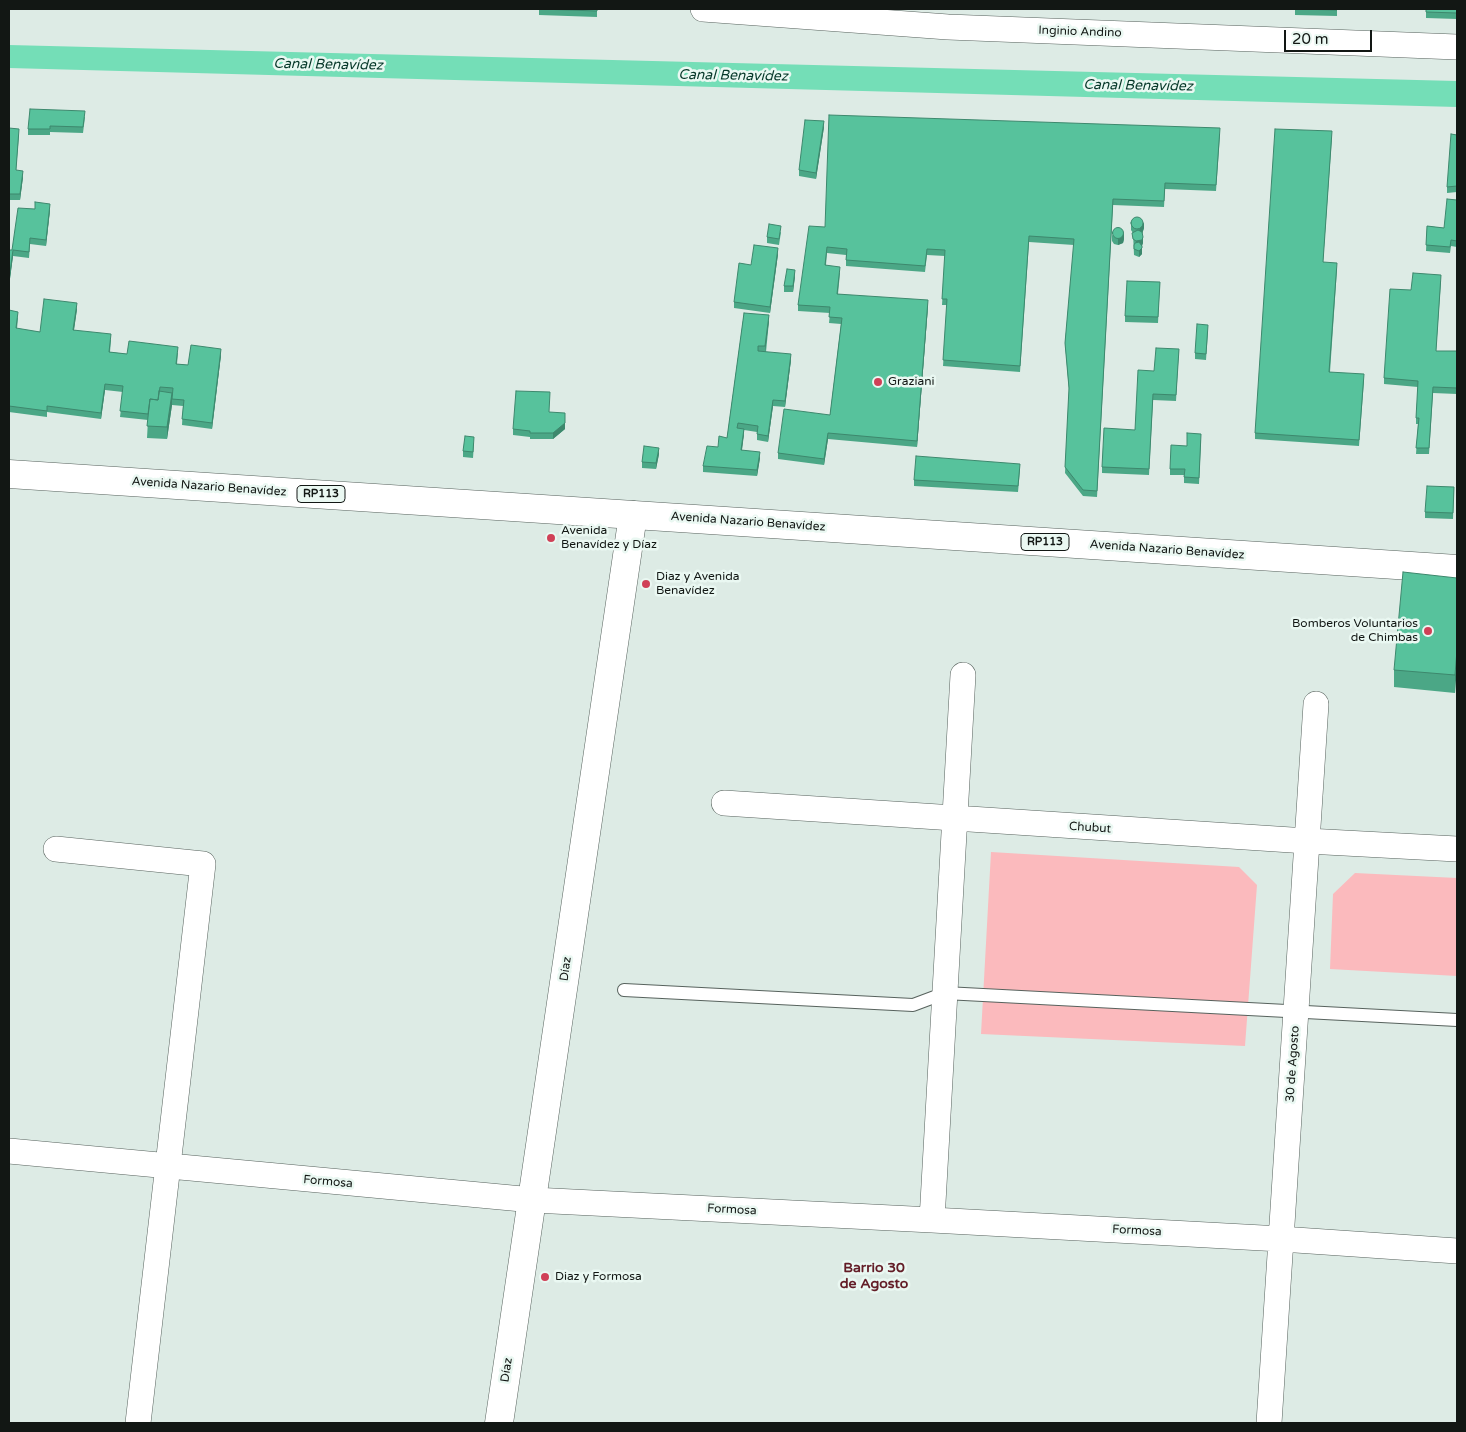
<!DOCTYPE html>
<html>
<head>
<meta charset="utf-8">
<style>
	body { margin:0 }
	#map { position:relative; width:1466px; height:1432px; overflow:hidden; background:#ddebe5; font-family:"Varela Round",sans-serif }
	canvas { display:block }
	.frame { position:absolute; inset:0; border:10px solid #121714; pointer-events:none }
	.scale { position:absolute; left:1284px; top:30px; width:88px; height:22px; box-sizing:border-box; border:2px solid #121714; border-top:0; padding-left:6px; font-size:15px; line-height:18px; white-space:nowrap; color:#121714; -webkit-text-stroke:4px #eaf8f2; paint-order:stroke }
</style>
</head>
<body>
<div id="map">
<canvas width="1466" height="1432"></canvas>
<div class="frame"></div>
<div class="scale">20 m</div>
</div>
<script>
const ctx = document.querySelector('canvas').getContext('2d');
ctx.lineJoin = 'round';
function fillPath(path, color) { ctx.fillStyle = color; ctx.fill(path, 'evenodd'); }
const poly = rows => new Path2D(rows.map(r => 'M' + r).join(''));
function stroke(path, color, width, dash) { ctx.strokeStyle = color; ctx.lineWidth = width; ctx.lineCap = dash ? 'butt' : 'round'; ctx.setLineDash(dash || []); ctx.stroke(path); }
function write(font, color, halo, rows, align = 'center') {
  ctx.font = font + ' "Varela Round",sans-serif'; ctx.lineWidth = 5; ctx.setLineDash([]); ctx.textBaseline = 'middle'; ctx.strokeStyle = halo; ctx.fillStyle = color; for (const [text, x, y, turn = 0] of rows) {
    ctx.save(); ctx.translate(x, y); ctx.rotate((+turn || 0) * Math.PI / 180); ctx.textAlign = isNaN(turn) ? turn : align; if (halo) ctx.strokeText(text, 0, 0); ctx.fillText(text, 0, 0); ctx.restore();
  }
}
const green = poly([
	[991,852,1239,867,1257,885,1245,1046,981,1034],
	[1355,873,1457,878,1457,976,1330,969,1333,894]
]);
const water = poly([
	[9,45,1457,81,1457,107,9,68]
]);
const service = poly([
	[624,990,913,1005,945,993,1457,1020]
]);
const minor = poly([
	[703,9,948,27,1457,47],
	[724,803,1307,841,1457,849],
	[56,849,203,864,138,1423],
	[9,1151,533,1200,932,1220,1281,1239,1457,1251],
	[932,1220,963,675],
	[1269,1423,1316,704]
]);
const tertiary = poly([
	[499,1423,633,515]
]);
const primary = poly([
	[9,474,1457,569]
]);
const wall = poly([
	[539,9,597,9,597,17,539,15],
	[1295,9,1337,9,1337,16,1295,15],
	[1426,9,1457,9,1457,19,1426,18],
	[85,117,83,133,50,132,50,135,28,135,28,129],
	[824,127,816,179,799,176,799,170],
	[9,128,19,135,16,170,23,177,20,200,9,200],
	[1220,134,1216,191,1165,189,1164,207,1113,205,1097,497,1083,496,1065,473,1069,391,1065,343,1074,245,1029,242,1020,372,943,366,947,305,942,305,945,256,927,255,925,272,846,266,846,255,827,253,826,265,840,273,838,294,928,306,917,447,828,439,824,465,778,459,778,453,830,415,841,324,829,323,830,313,798,311,798,305,825,227],
	[1457,135,1457,192,1447,193,1447,187],
	[1332,137,1323,262,1337,269,1330,372,1364,380,1359,446,1255,439,1255,433],
	[1457,200,1457,247,1451,246,1450,253,1426,251,1427,226,1444,228],
	[35,209,50,210,46,246,30,244,29,258,13,256,9,286,9,250,12,250],
	[1131,224,1144,228,1142,234,1143,243,1142,245,1142,254,1139,257,1134,255,1133,233,1131,230],
	[781,232,779,245,767,243,767,237],
	[1112,235,1124,239,1123,243,1118,245,1114,244,1112,241],
	[778,254,770,313,734,308,734,302,751,265],
	[795,276,793,292,784,292,784,286],
	[1441,281,1436,351,1457,351,1457,394,1433,393,1429,454,1416,454,1418,424,1416,424,1416,418,1418,387,1384,384,1384,378,1411,290],
	[1160,282,1158,323,1125,322,1125,316],
	[77,309,74,330,111,340,110,352,127,354,178,353,177,364,188,365,221,355,212,429,182,425,183,406,172,405,172,394,172,405,167,439,147,438,148,420,120,417,123,392,105,390,101,419,47,412,47,417,9,412,9,310,18,318,17,329,40,332],
	[744,313,769,321,766,352,791,360,785,407,773,406,768,442,757,440,757,432,744,430,742,450,760,458,757,476,703,472,703,466,727,438],
	[1208,331,1206,360,1195,359,1195,353],
	[1179,349,1176,401,1153,400,1149,475,1102,473,1102,467,1135,430,1154,371],
	[550,412,565,429,553,439,530,439,530,437,513,435,513,429],
	[1201,440,1199,484,1184,483,1184,475,1170,475,1170,469,1187,446],
	[474,443,473,458,463,457,463,451],
	[659,454,656,469,642,468,642,462],
	[1020,470,1018,492,914,486,914,480],
	[1454,487,1453,519,1425,518,1425,512],
	[1457,578,1455,693,1394,687,1394,670]
]);
const shadedWall = poly([
	[824,121,824,127,816,179,816,173],
	[23,171,23,177,20,200,20,194],
	[50,204,50,210,46,246,46,240],
	[1144,222,1144,228,1142,234,1139,236,1139,230],
	[1124,233,1124,239,1123,243,1118,245,1118,239],
	[1143,237,1143,243,1142,246,1136,247,1136,241],
	[778,248,778,254,770,313,770,307],
	[1142,248,1142,254,1139,257,1139,251],
	[13,250,13,256,9,286,9,280],
	[795,270,795,276,793,292,793,286],
	[928,300,928,306,917,447,917,441],
	[77,303,77,309,73,336,73,330],
	[769,315,769,321,765,352,765,346],
	[221,349,221,355,212,429,212,423],
	[791,354,791,360,785,407,785,401],
	[105,384,105,390,101,419,101,413],
	[172,393,172,405,167,439,167,427],
	[773,400,773,406,768,442,768,436],
	[565,419,565,429,553,439,553,433],
	[744,429,744,435,741,456,741,450],
	[828,433,828,439,824,465,824,459],
	[659,448,659,454,656,469,656,463],
	[760,452,760,458,757,476,757,470],
	[1457,650,1457,667,1455,693,1455,675]
]);
const building = poly([
	[539,9,597,9,597,11,539,9],
	[1295,9,1337,9,1337,10,1295,9],
	[1426,9,1457,9,1457,13,1426,12,1426,9],
	[30,109,85,111,83,127,50,126,50,129,28,129,30,109],
	[829,115,1220,128,1216,185,1165,183,1164,201,1113,199,1097,491,1083,490,1065,467,1069,388,1065,343,1074,239,1029,236,1020,366,943,360,947,299,942,299,945,250,927,249,925,266,846,260,847,249,827,247,825,265,840,267,837,294,928,300,917,441,828,433,824,459,778,453,784,409,830,415,842,318,829,317,830,307,798,305,809,226,825,227,829,115],
	[805,120,824,121,816,173,799,170,805,120],
	[9,128,19,129,16,170,23,171,20,194,9,194,9,128],
	[1275,129,1332,131,1323,262,1337,263,1329,372,1364,374,1359,440,1255,433,1275,129],
	[1451,134,1457,135,1457,186,1447,187,1451,134],
	[1447,199,1457,200,1457,241,1451,240,1450,247,1426,245,1427,226,1444,228,1447,199],
	[35,202,50,204,46,240,30,238,29,252,13,250,9,280,9,250,12,250,18,208,35,209,35,202],
	'1131 223a6 6 0 1 1 12 0a6 6 0 1 1-12 0Z',
	[769,224,781,226,779,239,767,237,769,224],
	'1112.5 233a5.5 5.5 0 1 1 11 0a5.5 5.5 0 1 1-11 0Z',
	[1138,230,1142,232,1143,237,1142,240,1136,241,1133,239,1132,233,1138,230],
	[1139,242,1142,246,1142,248,1139,251,1134,249,1134,245,1135,243,1139,242],
	[754,245,778,248,770,307,734,302,739,263,751,265,754,245],
	[787,269,795,270,793,286,784,286,787,269],
	[1413,273,1441,275,1436,351,1457,351,1457,388,1433,387,1429,448,1416,448,1419,418,1416,418,1418,381,1384,378,1390,289,1411,290,1413,273],
	[1127,281,1160,282,1158,317,1125,316,1127,281],
	[44,299,77,303,73,330,111,334,109,352,127,354,129,341,178,347,176,364,188,365,191,345,221,349,212,423,182,419,184,400,172,399,173,388,160,387,158,400,150,399,148,414,120,411,123,386,105,384,101,413,47,406,47,411,9,406,9,310,18,312,16,328,40,332,44,299],
	[744,313,769,315,765,346,758,346,758,351,791,354,785,401,773,400,768,436,757,434,758,426,738,423,737,428,744,429,741,450,760,452,757,470,703,466,707,446,718,447,719,436,727,438,744,313],
	[1197,324,1208,325,1206,354,1195,353,1197,324],
	[1156,348,1179,349,1176,395,1153,394,1149,469,1102,467,1104,428,1135,430,1138,370,1154,371,1156,348],
	[159,391,172,393,167,427,147,426,150,399,158,400,159,391],
	[516,391,550,392,549,412,565,413,565,423,553,433,530,433,530,431,513,429,516,391],
	[1187,433,1201,434,1199,478,1184,477,1185,469,1170,469,1171,445,1187,446,1187,433],
	[465,436,474,437,473,452,463,451,465,436],
	[644,446,659,448,656,463,642,462,644,446],
	[916,456,1020,464,1018,486,914,480,916,456],
	[1427,486,1454,487,1453,513,1425,512,1427,486],
	[1403,572,1457,578,1457,650,1455,675,1394,670,1403,572]
]);
const markers = [
	[878,382,5,"#d04057"],
	[551,538,5,"#d04057"],
	[646,584,5,"#d04057"],
	[1428,631,5,"#d04057"],
	[545,1277,5,"#d04057"]
];
const shields = [
	[321,494,48],
	[1045,542,48]
];
const shieldNames = [
	["RP113",321,494],
	["RP113",1045,542]
];
const streetNames = [
	["Inginio Andino",1080,32,2],
	["Avenida Nazario Benavídez",209,487,4],
	["Avenida Nazario Benavídez",748,522,4],
	["Avenida Nazario Benavídez",1167,550,4],
	["Chubut",1090,828,4],
	["Díaz",566,969,-82],
	["30 de Agosto",1293,1064,-86],
	["Formosa",328,1182,5],
	["Formosa",732,1210,3],
	["Formosa",1137,1231,3],
	["Díaz",507,1370,-81]
];
const poiNames = [
	["Graziani",888,382],
	["Avenida",561,531],
	["Benavídez y Díaz",561,545],
	["Diaz y Avenida",656,577],
	["Benavídez",656,591],
	["Bomberos Voluntarios",1418,624,"right"],
	["de Chimbas",1418,638,"right"],
	["Diaz y Formosa",555,1277]
];
const waterNames = [
	["Canal Benavídez",328,65,1],
	["Canal Benavídez",733,76,1],
	["Canal Benavídez",1138,86,1]
];
const neighbourhoodNames = [
	["Barrio 30",874,1268],
	["de Agosto",874,1284]
];
fillPath(green, '#fbbabd');
fillPath(water, '#74deb7');
stroke(service, '#57625d', 14);
stroke(minor, '#57625d', 26);
stroke(tertiary, '#57625d', 29);
stroke(primary, '#57625d', 29);
stroke(service, '#fff', 12);
stroke(minor, '#fff', 25);
stroke(tertiary, '#fff', 28);
stroke(primary, '#fff', 28);
fillPath(wall, '#4ba786');
fillPath(shadedWall, '#3d886d');
fillPath(building, '#57c29c');
stroke(building, '#3d886d', 1);
for (const [x, y, r, color] of markers) { const dot = new Path2D(); dot.arc(x, y, r, 0, 2 * Math.PI); ctx.fillStyle = color; ctx.fill(dot); stroke(dot, '#eaf8f2', 2); }
for (const [x, y, w] of shields) { const box = new Path2D(); box.roundRect(x - w / 2, y - 8.5, w, 17, 4); ctx.fillStyle = '#eaf8f2'; ctx.fill(box); stroke(box, '#121714', 1); }
write('bold 11px', '#121714', null, shieldNames);
write('12px', '#121714', '#eaf8f2', streetNames);
write('12px', '#121714', '#eaf8f2', poiNames, 'left');
write('italic 14px', '#063829', '#eaf8f2', waterNames);
write('bold 14px', '#631d27', '#eaf8f2', neighbourhoodNames);
</script>
</body>
</html>
